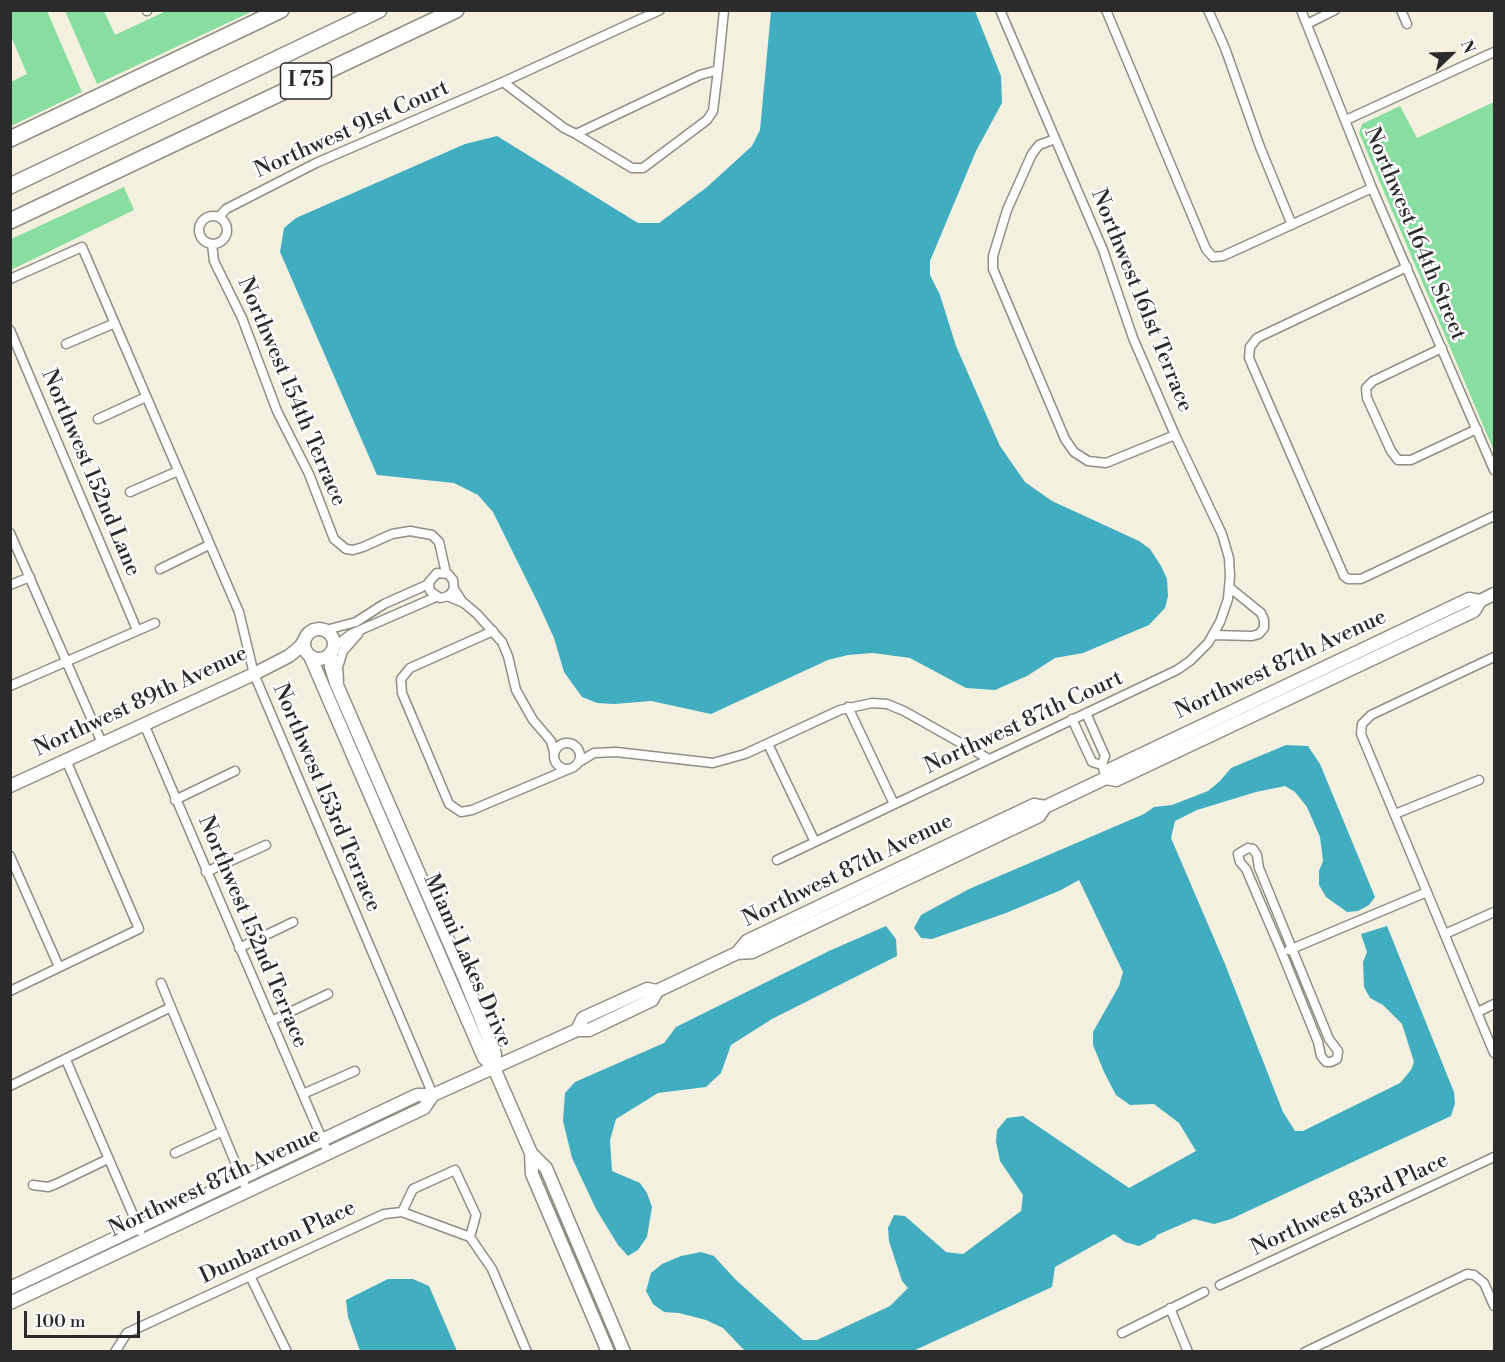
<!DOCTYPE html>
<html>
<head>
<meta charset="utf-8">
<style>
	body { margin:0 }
	#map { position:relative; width:1505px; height:1362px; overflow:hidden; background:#f4f0df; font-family:"Libre Bodoni",serif }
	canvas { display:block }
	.frame { position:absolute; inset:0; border:12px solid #2b2b2b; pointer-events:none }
	.north { position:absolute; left:1421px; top:24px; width:60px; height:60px; -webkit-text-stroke:4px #fff; paint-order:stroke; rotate:67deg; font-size:16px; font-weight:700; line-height:24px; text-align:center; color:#2b2b2b }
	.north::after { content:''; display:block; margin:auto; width:21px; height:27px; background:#2b2b2b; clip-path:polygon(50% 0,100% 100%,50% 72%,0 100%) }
	.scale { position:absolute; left:24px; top:1311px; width:116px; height:27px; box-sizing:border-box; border:3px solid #2b2b2b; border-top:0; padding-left:8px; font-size:18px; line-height:21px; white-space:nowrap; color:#2b2b2b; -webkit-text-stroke:4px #fff; paint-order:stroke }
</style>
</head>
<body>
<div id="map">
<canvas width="1505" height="1362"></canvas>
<div class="frame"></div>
<div class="north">N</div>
<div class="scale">100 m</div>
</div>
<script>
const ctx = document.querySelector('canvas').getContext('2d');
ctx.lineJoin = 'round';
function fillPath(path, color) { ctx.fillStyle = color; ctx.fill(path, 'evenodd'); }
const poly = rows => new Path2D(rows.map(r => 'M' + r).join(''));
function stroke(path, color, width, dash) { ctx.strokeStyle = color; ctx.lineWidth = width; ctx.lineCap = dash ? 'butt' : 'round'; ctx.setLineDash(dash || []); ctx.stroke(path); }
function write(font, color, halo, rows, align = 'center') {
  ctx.font = font + ' "Libre Bodoni",serif'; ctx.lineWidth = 5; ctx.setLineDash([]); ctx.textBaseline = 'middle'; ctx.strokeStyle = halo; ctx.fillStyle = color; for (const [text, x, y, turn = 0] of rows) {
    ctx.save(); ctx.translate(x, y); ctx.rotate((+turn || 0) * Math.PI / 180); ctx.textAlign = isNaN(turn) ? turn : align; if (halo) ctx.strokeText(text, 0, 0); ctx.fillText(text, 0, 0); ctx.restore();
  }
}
const green = poly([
	[10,11,47,11,82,92,11,126,11,82,27,74,11,36],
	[65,11,104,11,115,35,166,11,253,11,97,84],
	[1494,102,1494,451,1359,133,1362,124,1400,106,1417,138],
	[124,187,134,210,11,270,11,239]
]);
const water = poly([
	[771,11,975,11,1001,76,1002,103,976,151,930,261,930,275,940,295,956,346,1000,446,1025,482,1052,501,1139,541,1150,549,1161,566,1167,579,1168,596,1165,608,1149,625,1083,653,1055,658,1027,676,995,690,966,688,910,658,873,653,848,655,828,660,711,714,651,701,614,704,597,703,582,697,564,672,554,638,538,603,493,512,478,495,454,483,377,475,280,252,284,228,296,218,465,144,497,136,638,223,659,223,707,187,752,146,760,130],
	[1286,745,1308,746,1320,764,1375,897,1369,905,1358,911,1347,912,1326,897,1319,885,1319,871,1323,861,1320,837,1307,807,1295,792,1285,786,1256,792,1197,810,1175,821,1171,838,1225,964,1283,1112,1295,1131,1303,1131,1400,1083,1411,1070,1414,1062,1402,1024,1383,1005,1370,998,1364,987,1363,962,1367,952,1361,934,1387,926,1454,1092,1455,1103,1451,1116,1231,1219,1214,1224,1194,1219,1157,1235,1155,1238,1139,1246,1125,1242,1114,1234,1055,1267,1052,1287,913,1351,745,1351,723,1328,706,1320,679,1313,664,1312,653,1304,646,1291,651,1273,662,1264,681,1256,701,1252,714,1256,736,1280,803,1340,817,1340,890,1306,908,1288,902,1281,889,1241,888,1228,894,1215,905,1216,946,1252,963,1254,1021,1211,1023,1195,1000,1161,996,1142,997,1130,1007,1118,1023,1116,1129,1188,1196,1151,1179,1123,1154,1104,1130,1105,1116,1095,1104,1072,1093,1045,1093,1032,1119,986,1123,972,1079,880,1061,890,1006,913,932,939,921,938,914,928,921,915,969,889,1144,814,1154,807,1172,805,1208,791,1220,781,1231,768],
	[886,926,896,939,897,956,772,1019,731,1045,721,1073,706,1087,658,1093,616,1119,610,1140,612,1171,640,1183,647,1193,652,1207,647,1237,638,1250,628,1256,618,1245,596,1209,572,1158,563,1121,565,1093,575,1082,664,1043,676,1027,829,951],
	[388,1279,413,1279,429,1286,457,1351,360,1351,348,1317,346,1300]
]);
const street = poly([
	[147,10,147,11],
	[1106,10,1206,249,1213,257,1223,256,1372,188],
	[1208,10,1225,48,1260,147,1292,225],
	[1301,10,1372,188,1494,470],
	[1401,10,1407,24],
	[1307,24,1335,10],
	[503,82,564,128,576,134,700,75,718,70,724,10],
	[1346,120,1494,52],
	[576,134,632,168,643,168,707,120,713,111,718,70],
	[1055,139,1039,145,1032,154,1007,210,993,256,993,269,1065,439,1074,452,1088,461,1106,463,1175,435],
	'199 230a14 14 0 1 1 28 0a14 14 0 1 1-28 0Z',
	[219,217,226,209,316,163,503,82,660,10],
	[212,244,214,261,242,318,277,411,309,474,334,539,346,549,353,550,363,547,392,534,410,531,432,535,439,542,446,573],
	[1407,267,1257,338,1250,347,1249,358,1344,576,1348,579,1361,579,1494,516],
	[10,279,82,247,239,612,254,674,433,1095],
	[10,330,137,630],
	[66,344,115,323],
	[1442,348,1373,381,1366,388,1367,398,1391,451,1398,460,1411,460,1477,429],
	[98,419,146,397],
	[130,492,178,471],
	[10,533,102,743],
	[160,569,209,545],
	[10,585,30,577],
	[454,589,449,596,440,598,430,591,429,582,437,573,448,574,453,580,454,589,463,603],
	[447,596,464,603,477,614,502,642,508,656,516,690,533,720,551,741,554,752],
	[326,630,356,622,384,604,429,584],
	[493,631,410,668,401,679,402,693,449,804,461,812,472,810,569,769],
	[1213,635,1252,636,1259,634,1264,628,1264,620,1261,613,1229,587],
	[334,647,351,634,436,597],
	[1494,657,1371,715,1362,724,1361,734,1494,1053],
	[339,681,338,667,343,651,358,634],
	[10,686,155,623],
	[848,707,894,804],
	[1086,713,1105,756,1102,765,1106,778],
	[1072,719,1092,762,1102,765],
	[144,724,328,1153],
	'554 756a13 13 0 1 1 26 0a13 13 0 1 1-26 0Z',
	[768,744,815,842],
	[579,762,594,753,616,752,713,763,745,754,840,710,872,703,887,704,904,711,989,759],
	[175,800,235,771],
	[1395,814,1479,780],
	[1248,848,1253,849,1257,855,1259,868,1329,1039,1338,1051,1337,1059,1331,1062,1326,1062,1321,1056,1318,1042,1282,953,1246,869,1240,862,1238,854,1248,848],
	[10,856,59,967],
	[777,860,1177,670,1190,661,1208,643,1220,622,1228,599,1230,576,1229,558,1222,534,1175,435,1133,338,1103,250,1000,10],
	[206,872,266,845],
	[1445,934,1494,912],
	[239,948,293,922],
	[1289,950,1427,892],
	[161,983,247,1191],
	[10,991,139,929,66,760],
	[1478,1012,1494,1004],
	[271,1021,328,994],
	[66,1060,140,1231],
	[10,1086,169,1008],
	[303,1094,355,1071],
	[175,1153,221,1132],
	[33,1185,48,1187,56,1184,108,1159],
	[402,1212,413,1189,455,1170,476,1215,470,1237],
	[470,1237,492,1269,527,1352],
	[250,1276,287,1352],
	[1220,1285,1494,1157],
	[1170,1308,1188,1352],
	[1122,1333,1204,1292],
	[115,1352,127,1333,384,1214,402,1212,470,1237],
	[1305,1352,1467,1274,1474,1275,1484,1283,1494,1306]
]);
const secondary = poly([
	'304 644a15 15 0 1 1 30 0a15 15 0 1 1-30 0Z',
	[331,652,331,667,336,683,464,977,495,1054,494,1068],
	[310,656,484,1058,494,1068,531,1153,532,1174,608,1352],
	[1106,778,1116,780,1387,652,1474,611,1480,601,1494,594],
	[10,786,254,674,289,656,300,647,304,641],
	[737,953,747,941,835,899,1034,805,1045,807],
	[577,1030,583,1018,647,989,657,991],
	[531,1153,546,1168,624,1352],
	[10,1288,417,1095,433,1095,577,1030,589,1030,652,1000,657,991,737,953,752,952,1039,816,1045,807,1106,778,1111,769,1469,599,1480,601],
	[10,1303,424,1108,433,1095]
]);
const highway = poly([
	[10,139,281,10],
	[10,186,379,10],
	[10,221,456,10]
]);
const shields = [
	[306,81,51]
];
const shieldNames = [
	["I 75",306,81]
];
const streetNames = [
	["Northwest 91st Court",352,130,-24],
	["Northwest 164th Street",1414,234,67],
	["Northwest 161st Terrace",1141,301,68],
	["Northwest 154th Terrace",291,392,67],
	["Northwest 152nd Lane",90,473,67],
	["Northwest 87th Avenue",1281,665,-25],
	["Northwest 89th Avenue",141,702,-25],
	["Northwest 87th Court",1024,723,-25],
	["Northwest 153rd Terrace",326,798,67],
	["Northwest 87th Avenue",848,871,-26],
	["Northwest 152nd Terrace",252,932,67],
	["Miami Lakes Drive",467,961,66],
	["Northwest 87th Avenue",215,1183,-25],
	["Northwest 83rd Place",1350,1205,-25],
	["Dunbarton Place",278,1243,-25]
];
fillPath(green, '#88dda0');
fillPath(water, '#41adc0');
stroke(street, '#908e85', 11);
stroke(secondary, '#908e85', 15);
stroke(highway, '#908e85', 18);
stroke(street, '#fff', 8);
stroke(secondary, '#fff', 12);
stroke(highway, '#fff', 15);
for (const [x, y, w] of shields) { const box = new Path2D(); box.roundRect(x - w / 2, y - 18, w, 36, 4.5); ctx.fillStyle = '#fff'; ctx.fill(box); stroke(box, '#2b2b2b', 1.5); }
write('bold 21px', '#2b2b2b', null, shieldNames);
write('22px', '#2b2b2b', '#fff', streetNames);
</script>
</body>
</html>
